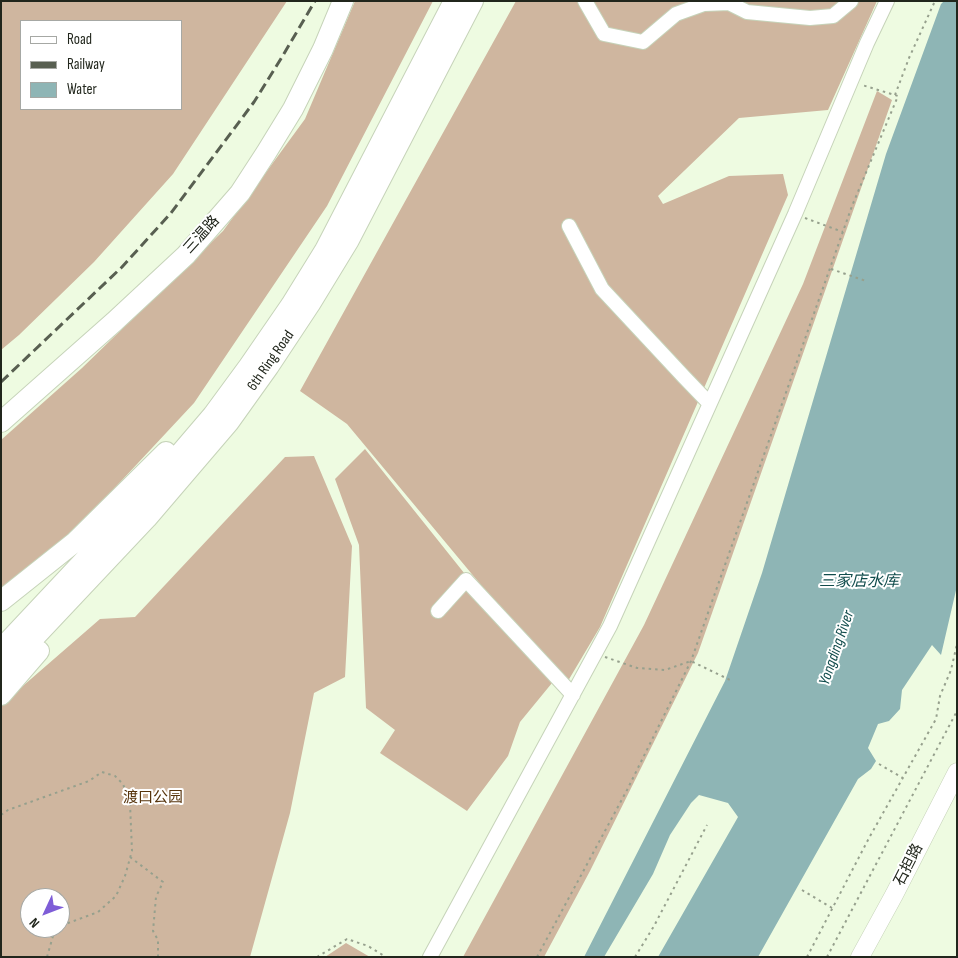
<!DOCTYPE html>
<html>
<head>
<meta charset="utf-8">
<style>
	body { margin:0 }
	#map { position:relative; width:958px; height:958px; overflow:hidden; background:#eefbe1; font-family:"Sofia Sans Condensed",sans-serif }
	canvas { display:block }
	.frame { position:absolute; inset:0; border:2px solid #21261c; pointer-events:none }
	.legend { position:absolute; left:20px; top:20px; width:162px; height:90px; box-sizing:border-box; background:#fff; border:1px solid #a6a8a4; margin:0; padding:6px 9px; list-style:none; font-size:15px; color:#21261c }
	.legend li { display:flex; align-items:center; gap:10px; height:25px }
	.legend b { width:25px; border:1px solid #a6a8a4 }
	.north { position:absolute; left:20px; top:888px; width:50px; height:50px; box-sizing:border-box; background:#fff; border:1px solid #a6a8a4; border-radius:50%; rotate:227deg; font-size:14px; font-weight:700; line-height:20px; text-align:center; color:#21261c }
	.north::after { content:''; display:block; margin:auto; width:18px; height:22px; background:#7e5dd7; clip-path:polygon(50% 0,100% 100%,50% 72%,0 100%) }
</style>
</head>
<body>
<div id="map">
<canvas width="958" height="958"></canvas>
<div class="frame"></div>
<ul class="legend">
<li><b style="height:6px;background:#fff"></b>Road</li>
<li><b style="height:6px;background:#585f51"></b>Railway</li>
<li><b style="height:14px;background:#8eb5b5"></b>Water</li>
</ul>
<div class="north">N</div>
</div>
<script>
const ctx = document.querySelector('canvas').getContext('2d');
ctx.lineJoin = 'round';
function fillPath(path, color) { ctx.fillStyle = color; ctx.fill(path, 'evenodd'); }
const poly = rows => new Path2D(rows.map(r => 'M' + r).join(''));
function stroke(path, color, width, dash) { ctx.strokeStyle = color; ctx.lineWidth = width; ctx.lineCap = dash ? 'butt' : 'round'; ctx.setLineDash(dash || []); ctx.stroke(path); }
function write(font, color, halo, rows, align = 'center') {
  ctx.font = font + ' "Sofia Sans Condensed","Noto Sans SC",sans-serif'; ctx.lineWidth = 4; ctx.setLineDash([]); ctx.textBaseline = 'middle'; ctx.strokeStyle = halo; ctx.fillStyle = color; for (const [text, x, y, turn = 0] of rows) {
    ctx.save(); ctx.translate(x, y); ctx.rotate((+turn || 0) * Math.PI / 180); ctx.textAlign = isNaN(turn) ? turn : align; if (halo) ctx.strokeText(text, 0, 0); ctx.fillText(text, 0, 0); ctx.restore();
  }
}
const forest = poly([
	[1,1,287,1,173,174,94,262,19,335,1,350],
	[181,21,181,109,21,109,21,21],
	[355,1,433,1,327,206,194,403,68,538,1,607,1,440,82,368,223,231,305,119],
	[516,1,877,1,828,110,739,118,658,196,663,204,729,176,783,174,788,195,600,627,565,686,347,424,300,391],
	[877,91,892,100,698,653,590,871,544,957,463,957,644,625,803,284],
	[365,449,552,683,520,722,508,756,467,811,380,753,395,730,366,708,359,545,335,479],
	[314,456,352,546,345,677,314,693,290,813,250,957,1,957,1,705,100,619,135,617,285,457],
	[30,898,60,898,60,928,30,928],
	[346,943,370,957,325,957]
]);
const water = poly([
	[944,1,957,1,957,586,941,655,932,645,902,690,900,709,889,721,878,724,868,748,876,761,871,769,858,779,758,957,658,957,738,817,728,803,699,795,691,803,670,835,653,874,604,957,584,957,725,681,762,573,886,154,941,4]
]);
const path = poly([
	[895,95,909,58,935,1],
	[805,218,843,232],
	[831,269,866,281],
	[605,657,637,668,665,670,691,661,730,680],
	[879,764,903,778],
	[1,815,8,810,89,781,102,772,115,776,123,784,130,803,132,851,125,876,116,896,98,912,60,926],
	[130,857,163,882,156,897,153,931,158,940,158,957],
	[802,890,832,908],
	[47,957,53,936,57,928],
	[317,957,347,939,368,946,386,957],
	[537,957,627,790,691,661,852,206,898,96,862,85],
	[635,957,654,926,707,825],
	[807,957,869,838,936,719,940,696,951,670,957,644],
	[827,957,957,711]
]);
const minor = poly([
	[585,1,604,34,643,42,676,14,704,4,729,3,747,12,810,18,833,16,851,1],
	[569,226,602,289,684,377,709,403],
	[438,611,466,580,573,695],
	[430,957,610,626,795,214,867,43,887,1]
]);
const major = poly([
	[860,957,894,895,957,772]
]);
const highway = poly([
	[1,422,114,322,186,255,240,193,266,153,293,109,323,49,343,1],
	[1,601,75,542,166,452],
	[1,649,137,504,213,415,249,366,291,305,325,250,454,1],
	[1,673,147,518,229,422,269,366,310,304,349,240,473,1],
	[1,695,39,651]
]);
const rail = poly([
	[1,382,122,267,171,213,254,102,282,57,315,1]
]);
const streetNames = [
	["三温路",202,235,-48],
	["6th Ring Road",271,361,-55],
	["石担路",909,865,-63]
];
const parkNames = [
	["渡口公园",153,798]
];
const waterNames = [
	["三家店水库",859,582],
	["Yongding River",837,648,-71]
];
fillPath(forest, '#cfb69f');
fillPath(water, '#8eb5b5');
stroke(minor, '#c6d3b9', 16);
stroke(major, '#c6d3b9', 19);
stroke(highway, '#c6d3b9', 22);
stroke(path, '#96a08d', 2, [2.5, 4]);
stroke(minor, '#fff', 14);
stroke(major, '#fff', 18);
stroke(highway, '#fff', 20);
stroke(rail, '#585f51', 3, [10, 5]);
write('15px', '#21261c', '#fff', streetNames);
write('15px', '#57340c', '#fff', parkNames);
write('italic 16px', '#114c4c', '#fff', waterNames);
</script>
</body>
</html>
